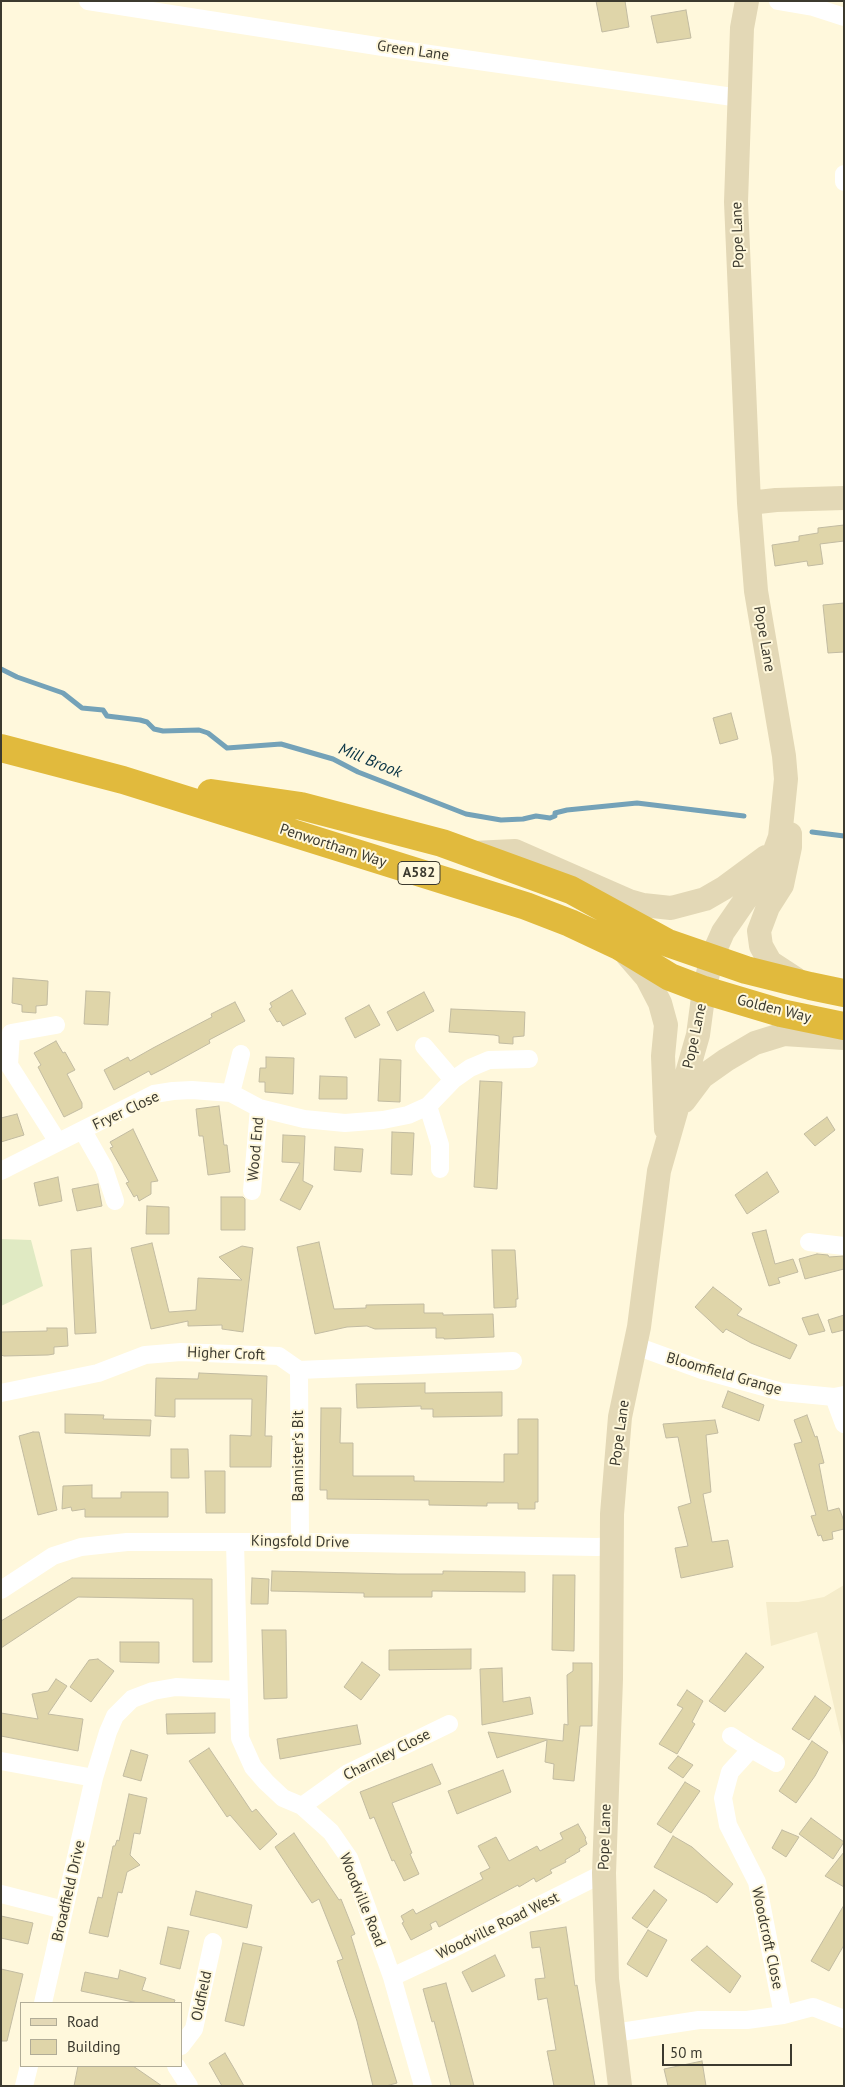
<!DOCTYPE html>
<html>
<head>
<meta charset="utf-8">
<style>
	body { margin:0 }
	#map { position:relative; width:845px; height:2087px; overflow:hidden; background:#fff8dc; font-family:"PT Sans",sans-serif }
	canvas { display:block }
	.frame { position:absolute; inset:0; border:2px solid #3c3a2f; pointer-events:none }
	.legend { position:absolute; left:20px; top:2002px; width:162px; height:65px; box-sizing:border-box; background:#fff8dc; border:1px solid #b1ac97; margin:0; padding:6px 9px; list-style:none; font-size:15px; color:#3c3a2f }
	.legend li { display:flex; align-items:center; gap:10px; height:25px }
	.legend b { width:25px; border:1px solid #b1ac97 }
	.scale { position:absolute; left:662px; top:2044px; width:130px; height:22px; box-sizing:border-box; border:2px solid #3c3a2f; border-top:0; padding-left:6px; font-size:15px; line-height:18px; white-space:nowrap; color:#3c3a2f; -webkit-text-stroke:4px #fff8dc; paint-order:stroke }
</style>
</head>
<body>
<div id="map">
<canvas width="845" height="2087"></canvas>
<div class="frame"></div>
<ul class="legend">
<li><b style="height:6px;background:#e3d8b6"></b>Road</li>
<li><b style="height:14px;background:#dfd5a9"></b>Building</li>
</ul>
<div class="scale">50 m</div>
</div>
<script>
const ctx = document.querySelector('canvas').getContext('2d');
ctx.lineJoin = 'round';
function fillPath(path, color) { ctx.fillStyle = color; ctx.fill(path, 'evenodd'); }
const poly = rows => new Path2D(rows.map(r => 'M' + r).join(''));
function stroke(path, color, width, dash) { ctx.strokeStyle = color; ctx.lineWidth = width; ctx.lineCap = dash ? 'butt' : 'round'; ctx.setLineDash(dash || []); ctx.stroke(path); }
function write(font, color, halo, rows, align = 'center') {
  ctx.font = font + ' "PT Sans",sans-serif'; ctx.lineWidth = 4; ctx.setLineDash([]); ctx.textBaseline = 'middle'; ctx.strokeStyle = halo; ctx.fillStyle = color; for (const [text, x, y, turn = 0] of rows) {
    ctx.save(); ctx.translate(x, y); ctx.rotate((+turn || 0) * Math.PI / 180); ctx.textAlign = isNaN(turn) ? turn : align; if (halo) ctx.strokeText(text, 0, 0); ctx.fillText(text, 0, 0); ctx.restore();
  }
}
const built = poly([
	[844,1585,844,1750,817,1632,771,1646,766,1602,798,1602,824,1597]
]);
const green = poly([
	[1,1239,31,1240,43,1286,1,1306]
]);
const stream = poly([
	[1,669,17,677,63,693,82,708,103,710,107,716,140,720,147,722,154,729,163,731,199,730,208,733,227,748,281,744,333,759,358,772,466,814,501,820,523,819,536,816,550,818,555,816,555,813,567,810,637,803,744,816],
	[812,832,844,836]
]);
const building = poly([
	[596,1,625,1,629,27,602,32,596,1],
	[686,10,691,38,657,43,651,16,686,10],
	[844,525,844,541,820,544,823,564,808,566,807,561,775,566,772,545,799,541,799,536,818,533,818,528,844,525],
	[844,603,844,652,828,653,823,605,844,603],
	[731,713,738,739,720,744,713,718,731,713],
	[13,978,48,981,47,1005,36,1006,36,1013,22,1012,22,1005,12,1003,13,978],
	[292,990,306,1014,283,1026,280,1021,277,1022,269,1009,272,1007,270,1003,292,990],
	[86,991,110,992,108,1025,84,1024,86,991],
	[424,992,434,1011,397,1031,387,1012,424,992],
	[235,1002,245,1021,209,1040,210,1043,163,1069,151,1075,149,1071,114,1090,104,1070,128,1057,130,1061,153,1048,212,1017,211,1014,235,1002],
	[369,1005,380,1025,355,1038,345,1018,369,1005],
	[451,1009,525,1012,524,1036,513,1037,513,1044,499,1043,499,1036,494,1035,449,1032,451,1009],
	[56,1041,63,1053,65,1052,75,1070,67,1074,82,1103,82,1108,64,1117,38,1067,41,1065,34,1053,56,1041],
	[266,1057,294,1058,293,1094,265,1092,265,1082,259,1082,260,1068,266,1068,266,1057],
	[380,1059,401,1060,400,1102,378,1101,380,1059],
	[320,1076,347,1077,347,1099,319,1099,320,1076],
	[480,1081,502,1082,497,1189,474,1187,480,1081],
	[219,1106,224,1145,227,1145,230,1172,208,1175,203,1136,199,1136,196,1109,219,1106],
	[17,1114,24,1135,1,1142,1,1118,17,1114],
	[827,1117,835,1130,815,1146,804,1134,827,1117],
	[133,1129,158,1181,151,1182,151,1194,139,1201,137,1195,134,1197,126,1183,129,1182,110,1148,113,1147,110,1142,133,1129],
	[392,1132,414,1133,412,1175,391,1174,392,1132],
	[283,1135,305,1136,303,1181,313,1186,300,1210,280,1200,300,1163,282,1162,283,1135],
	[335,1147,363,1149,361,1172,334,1170,335,1147],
	[767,1172,779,1192,747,1214,735,1195,767,1172],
	[58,1177,62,1201,39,1206,34,1183,58,1177],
	[98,1184,102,1206,77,1211,72,1189,98,1184],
	[221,1197,243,1197,245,1199,245,1230,221,1230,221,1197],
	[147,1206,169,1207,169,1234,146,1234,147,1206],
	[766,1230,775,1264,793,1259,798,1272,778,1278,780,1283,769,1286,752,1233,766,1230],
	[319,1242,334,1309,366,1308,366,1305,424,1304,424,1313,443,1313,443,1315,493,1314,494,1337,444,1339,444,1338,436,1338,436,1328,375,1329,367,1326,347,1327,315,1334,297,1247,319,1242],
	[152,1243,169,1312,196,1310,198,1278,242,1280,219,1257,242,1246,253,1248,243,1332,222,1329,222,1325,188,1326,188,1321,151,1329,131,1248,152,1243],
	[91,1248,96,1333,75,1334,71,1250,91,1248],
	[492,1250,515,1250,518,1299,516,1299,516,1307,494,1308,492,1250],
	[817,1254,828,1255,829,1257,844,1256,844,1269,805,1279,799,1259,817,1254],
	[713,1287,742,1309,737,1315,797,1345,790,1359,751,1343,726,1329,723,1333,695,1307,713,1287],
	[818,1314,825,1331,809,1335,802,1318,818,1314],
	[844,1315,844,1330,832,1333,828,1320,844,1315],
	[47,1328,67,1328,68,1346,54,1347,54,1354,48,1355,4,1356,1,1355,1,1332,47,1331,47,1328],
	[199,1373,267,1376,265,1436,272,1436,271,1467,230,1467,230,1435,251,1436,252,1399,175,1399,175,1417,155,1416,156,1378,198,1379,199,1373],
	[425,1383,425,1393,502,1392,502,1416,433,1417,433,1409,421,1409,421,1406,357,1408,356,1384,425,1383],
	[728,1391,764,1405,759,1421,722,1407,728,1391],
	[321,1408,341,1408,340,1443,353,1443,353,1476,414,1476,414,1481,504,1482,504,1454,518,1454,518,1419,538,1419,538,1502,535,1502,535,1509,518,1509,518,1503,487,1503,487,1506,429,1505,429,1500,327,1499,327,1490,320,1490,321,1408],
	[65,1414,104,1415,103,1419,151,1420,150,1436,65,1433,65,1414],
	[807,1415,815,1437,817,1436,824,1463,819,1464,828,1511,839,1508,844,1521,844,1529,832,1532,833,1539,823,1541,821,1535,818,1536,811,1516,816,1515,794,1444,802,1442,794,1420,807,1415],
	[715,1420,718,1433,706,1435,711,1492,703,1494,712,1542,728,1540,733,1567,681,1578,675,1548,688,1546,678,1507,691,1503,678,1437,666,1438,663,1424,715,1420],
	[33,1432,39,1432,57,1510,38,1515,19,1436,33,1432],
	[171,1449,188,1449,189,1478,171,1478,171,1449],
	[205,1471,225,1471,225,1513,206,1513,205,1471],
	[92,1485,92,1498,121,1498,121,1492,168,1492,168,1517,85,1517,85,1509,72,1511,71,1507,62,1509,63,1486,92,1485],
	[272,1571,398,1574,443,1574,443,1571,525,1572,525,1592,432,1591,432,1597,364,1597,364,1593,271,1591,272,1571],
	[553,1575,575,1575,574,1651,552,1650,553,1575],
	[72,1578,212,1579,212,1662,193,1662,193,1599,78,1597,1,1648,1,1621,72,1578],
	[252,1578,269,1579,268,1604,251,1604,252,1578],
	[262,1630,286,1630,287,1698,264,1699,262,1630],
	[120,1642,159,1642,159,1663,120,1662,120,1642],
	[471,1649,471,1669,389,1670,389,1650,471,1649],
	[746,1653,764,1667,725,1712,709,1701,746,1653],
	[98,1659,114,1671,91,1702,70,1687,89,1660,98,1659],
	[362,1662,380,1675,361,1700,344,1687,362,1662],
	[573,1663,592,1663,592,1726,580,1726,574,1781,553,1779,554,1764,545,1762,547,1740,497,1758,488,1732,563,1741,564,1724,568,1725,567,1675,573,1671,573,1663],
	[502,1668,503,1702,530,1697,533,1714,482,1725,480,1669,502,1668],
	[56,1679,67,1686,48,1714,83,1719,78,1751,1,1736,1,1713,38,1719,32,1694,48,1691,56,1679],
	[687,1690,703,1701,692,1722,695,1724,677,1754,659,1744,683,1708,677,1705,687,1690],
	[815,1696,831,1708,809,1740,792,1729,815,1696],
	[215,1713,215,1733,167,1734,166,1714,215,1713],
	[357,1725,361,1744,280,1759,277,1739,357,1725],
	[812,1741,828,1752,815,1776,796,1803,779,1791,812,1741],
	[209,1748,252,1812,256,1809,277,1834,260,1850,230,1815,227,1817,189,1761,209,1748],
	[131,1750,148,1755,141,1781,123,1776,131,1750],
	[678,1756,693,1765,683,1778,668,1768,678,1756],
	[432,1764,441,1784,392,1803,412,1853,410,1854,419,1874,404,1881,394,1860,392,1861,374,1817,370,1819,360,1792,432,1764],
	[503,1770,511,1792,457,1814,448,1791,503,1770],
	[685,1782,700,1791,671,1833,657,1824,685,1782],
	[129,1794,147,1798,140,1834,134,1833,130,1855,140,1865,127,1872,122,1893,118,1892,108,1937,89,1933,98,1897,102,1898,113,1846,115,1846,117,1840,119,1841,129,1794],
	[811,1818,844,1842,833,1859,799,1834,811,1818],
	[578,1824,586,1838,585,1839,587,1844,579,1849,580,1851,565,1860,566,1862,550,1870,552,1873,536,1882,534,1878,519,1887,518,1885,439,1927,436,1921,430,1924,432,1929,411,1940,402,1923,404,1922,401,1916,413,1909,416,1914,483,1879,480,1873,490,1868,478,1846,496,1837,509,1861,537,1846,540,1851,563,1839,560,1833,578,1824],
	[782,1830,799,1837,786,1857,772,1848,782,1830],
	[294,1833,339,1900,341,1899,355,1934,351,1936,397,2083,386,2086,373,2086,357,2021,337,1961,343,1959,319,1899,312,1903,275,1847,294,1833],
	[673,1836,692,1847,733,1884,717,1903,706,1895,654,1867,673,1836],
	[844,1852,844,1887,825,1876,844,1852],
	[654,1890,667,1900,647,1928,632,1918,654,1890],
	[196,1891,252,1905,247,1928,190,1915,196,1891],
	[844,1905,844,1945,829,1971,811,1961,844,1905],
	[1,1916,33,1923,28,1944,1,1938,1,1916],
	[168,1927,189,1931,180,1969,160,1964,168,1927],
	[566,1927,575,1986,577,1985,595,2086,554,2086,547,2051,556,2050,547,1998,538,2000,535,1979,545,1978,540,1947,532,1948,530,1932,566,1927],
	[648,1930,667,1940,647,1977,627,1964,648,1930],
	[243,1943,262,1947,244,2026,225,2021,243,1943],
	[707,1946,741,1976,730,1993,691,1960,707,1946],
	[495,1955,505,1976,472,1992,462,1972,495,1955],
	[1,1969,23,1974,7,2041,1,2041,1,1969],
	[120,1970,146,1978,142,1990,175,2000,174,2003,138,2003,81,1991,85,1972,118,1979,120,1970],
	[446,1983,460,2033,474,2086,451,2086,434,2021,432,2022,423,1989,446,1983],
	[225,2053,235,2070,244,2086,222,2086,209,2063,225,2053],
	[702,2061,706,2086,668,2086,664,2069,702,2061],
	[78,2066,133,2066,162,2086,74,2086,78,2066]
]);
const street = poly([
	[88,1,415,52,740,98],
	[778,1,813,7,844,17],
	[844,182,844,174],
	[56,1025,11,1033,9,1065,58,1142],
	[424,1046,453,1080],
	[231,1093,241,1054],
	[428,1106,453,1080,470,1068,489,1060,529,1059],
	[83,1131,104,1168,115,1201],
	[1,1171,154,1094,173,1091,192,1090,231,1093,259,1108,304,1119,345,1123,383,1120,408,1115,428,1106,440,1145,440,1169],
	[252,1191,259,1108],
	[809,1242,844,1246],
	[636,1346,702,1370,782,1392,834,1397,844,1395],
	[299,1370,300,1542],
	[1,1393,98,1373,145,1355,181,1352,279,1356,299,1370,513,1361],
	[834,1397,844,1424],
	[235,1542,240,1738,253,1767,266,1782,283,1798,302,1806,331,1832,349,1858,392,1977,423,2086],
	[1,1590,53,1556,81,1547,127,1542,300,1542,597,1547,611,1546],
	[731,1736,751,1749,730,1772,723,1798,728,1825,757,1882,783,2015],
	[751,1749,776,1763],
	[1,1761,94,1778],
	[302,1806,348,1773,449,1724],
	[1,1894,64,1910],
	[392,1977,452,1949,604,1873],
	[43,2003,94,1778,108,1732,115,1716,132,1699,153,1691,176,1687,238,1690],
	[614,2033,699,2020,747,2020,783,2015,813,2007,844,2019],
	[181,2046,194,2029,213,1942],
	[176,2066,189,2086],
	[24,2086,29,2066]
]);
const secondary = poly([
	[749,503,776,500,844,498],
	[790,834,790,847,782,885,768,907,759,931,761,946,770,962,796,979],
	[473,853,515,851,629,901,643,905,671,908,705,899,724,888,766,857],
	[627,955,647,978,660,1003,666,1025,663,1056,666,1129],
	[684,1101,702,1077,726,1060,755,1043,784,1034,844,1038],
	[620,2086,607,1979,604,1873,611,1679,612,1514,620,1417,639,1327,659,1171,698,1035,704,990,712,957,723,932,770,864,780,837,786,779,784,756,756,591,749,503,736,202,742,28,747,1]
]);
const highway = poly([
	[1,748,123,780,526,906,570,923,619,946,670,977,704,990,781,1013,844,1026],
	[211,793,301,806,442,843,571,890,668,943,746,970,810,986,844,993]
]);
const shields = [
	[419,873,42]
];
const shieldNames = [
	["A582",419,873]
];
const streetNames = [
	["Green Lane",413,51,8],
	["Pope Lane",738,235,-92],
	["Pope Lane",764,639,80],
	["Penwortham Way",333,846,18],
	["Golden Way",774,1009,14],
	["Pope Lane",695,1036,-78],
	["Fryer Close",126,1111,-25],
	["Wood End",256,1149,-85],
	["Higher Croft",226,1354,2],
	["Bloomfield Grange",724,1374,16],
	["Pope Lane",620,1433,-82],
	["Bannister's Bit",299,1456,-90],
	["Kingsfold Drive",300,1542,1],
	["Charnley Close",387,1755,-27],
	["Pope Lane",605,1837,-88],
	["Broadfield Drive",69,1891,-77],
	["Woodville Road",362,1900,68],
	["Woodville Road West",498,1926,-26],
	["Woodcroft Close",767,1938,78],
	["Oldfield",202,1996,-78]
];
const waterNames = [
	["Mill Brook",370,761,22]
];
fillPath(built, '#f5ecca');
fillPath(green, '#e0eac3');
stroke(stream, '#74a2b8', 5);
fillPath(building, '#dfd5a9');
stroke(building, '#c2bba1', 1);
stroke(street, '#fff', 18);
stroke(secondary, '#e3d8b6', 24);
stroke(highway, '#e1ba3d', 28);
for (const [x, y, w] of shields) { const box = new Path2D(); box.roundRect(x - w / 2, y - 11.5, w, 23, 4); ctx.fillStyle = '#fff8dc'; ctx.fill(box); stroke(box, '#3c3a2f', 1); }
write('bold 14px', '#3c3a2f', null, shieldNames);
write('15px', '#3c3a2f', '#fff8dc', streetNames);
write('italic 16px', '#0a3445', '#fff8dc', waterNames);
</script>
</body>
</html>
